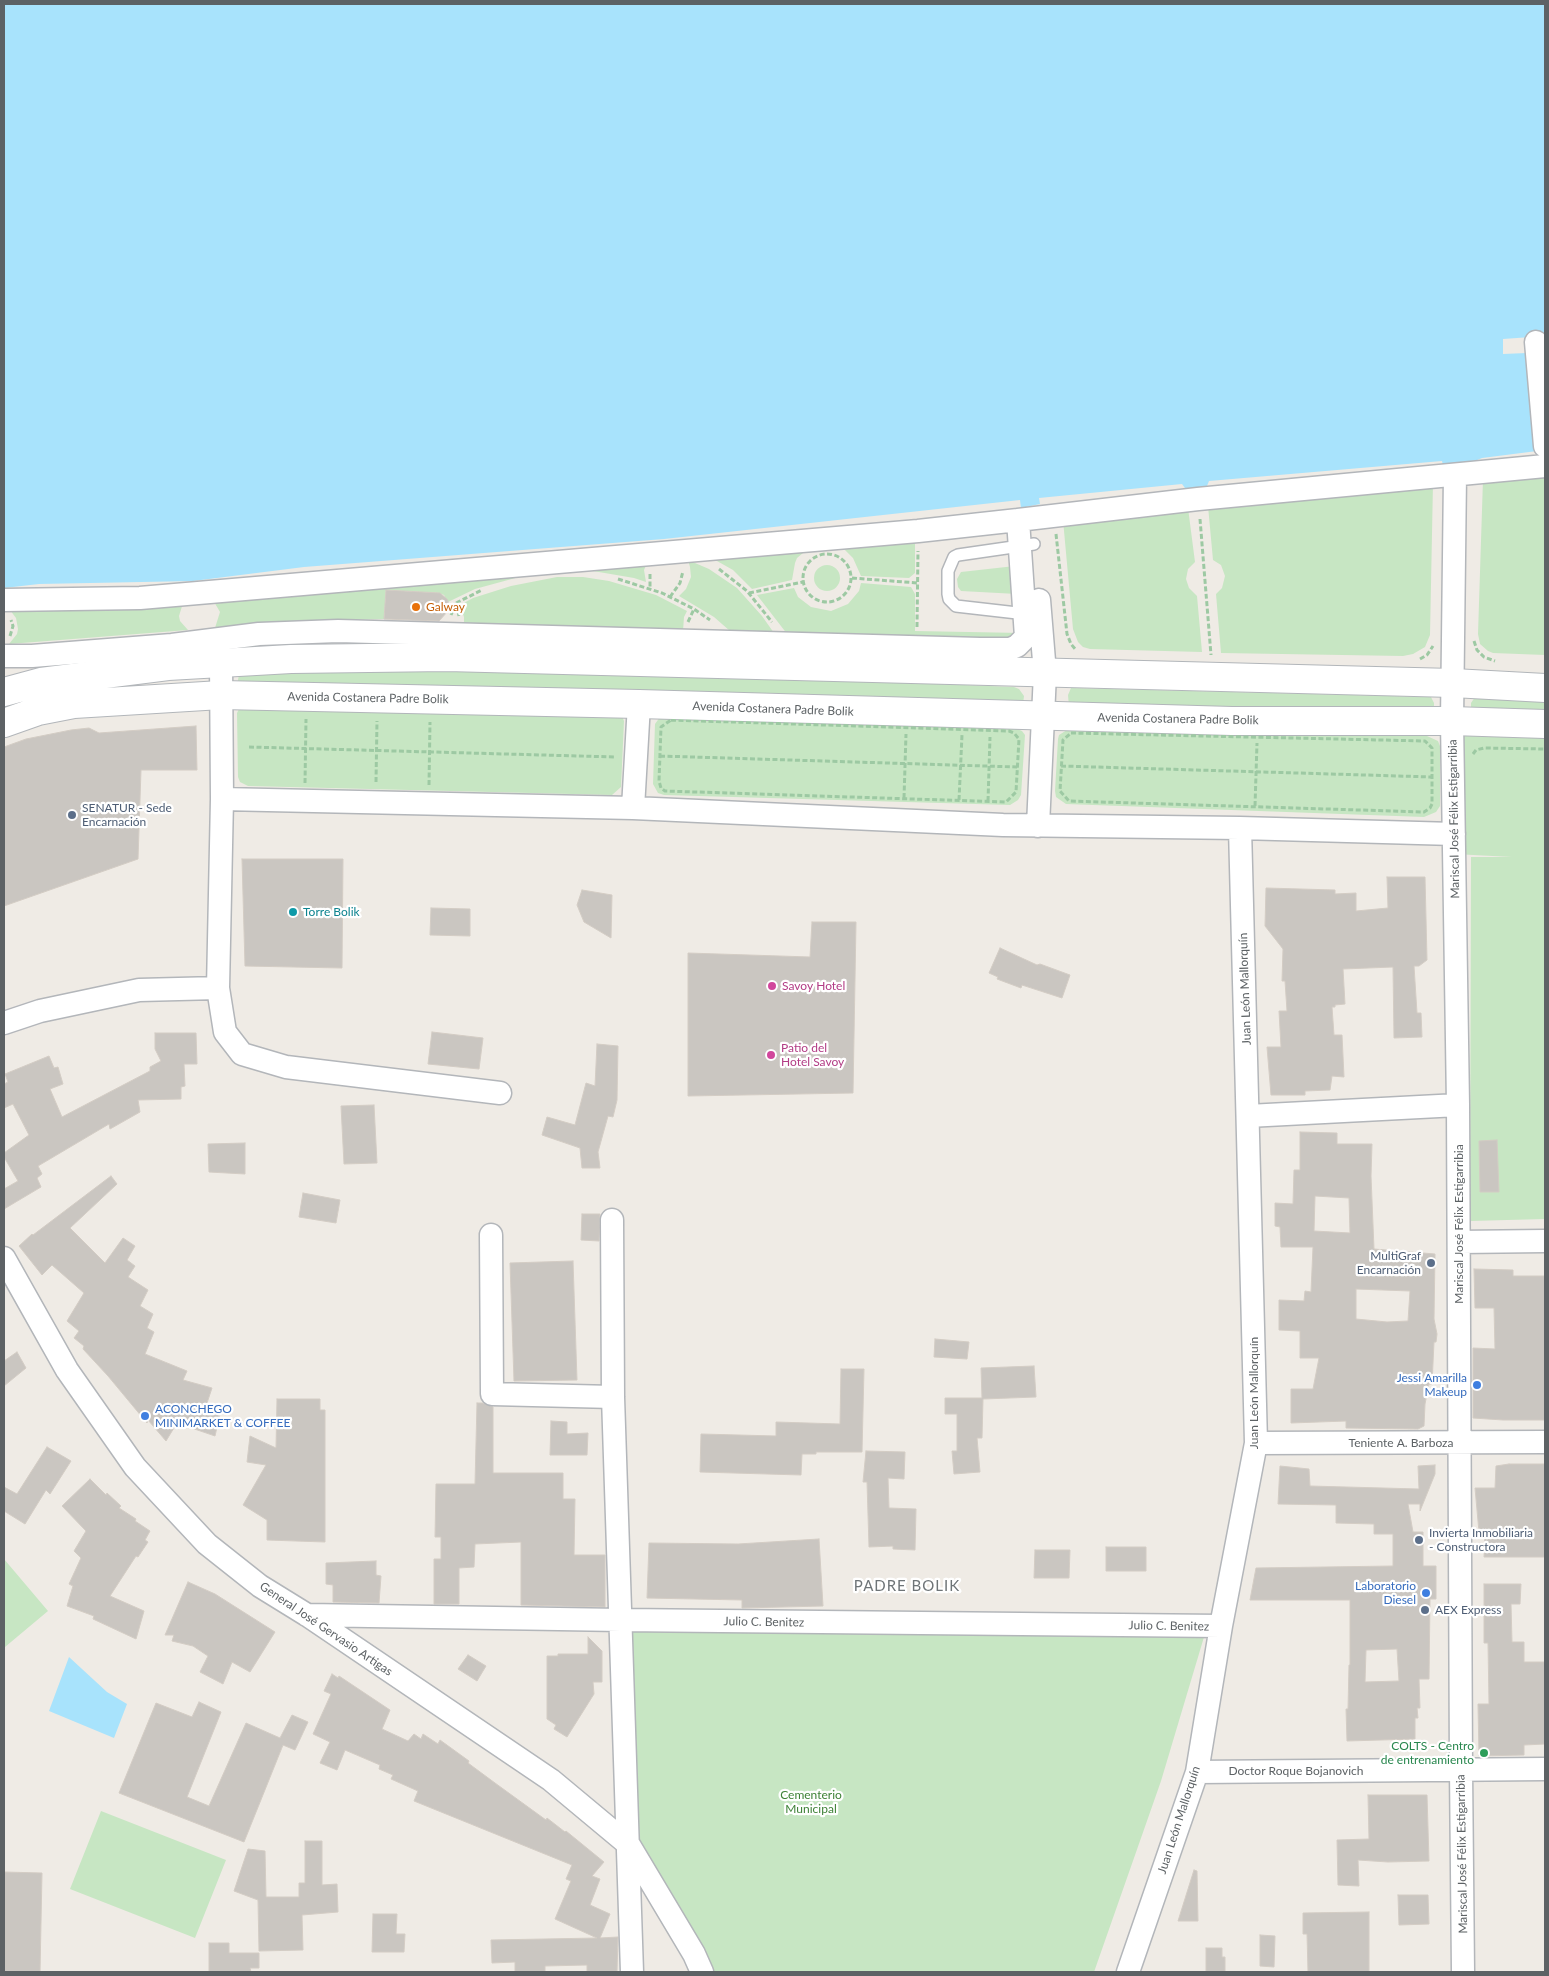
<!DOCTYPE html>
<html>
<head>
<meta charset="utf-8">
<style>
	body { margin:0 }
	#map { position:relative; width:1549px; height:1976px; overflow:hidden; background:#efebe5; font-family:Lato,sans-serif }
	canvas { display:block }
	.frame { position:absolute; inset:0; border:5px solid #5d6265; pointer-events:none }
</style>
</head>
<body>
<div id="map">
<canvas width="1549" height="1976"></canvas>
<div class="frame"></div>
</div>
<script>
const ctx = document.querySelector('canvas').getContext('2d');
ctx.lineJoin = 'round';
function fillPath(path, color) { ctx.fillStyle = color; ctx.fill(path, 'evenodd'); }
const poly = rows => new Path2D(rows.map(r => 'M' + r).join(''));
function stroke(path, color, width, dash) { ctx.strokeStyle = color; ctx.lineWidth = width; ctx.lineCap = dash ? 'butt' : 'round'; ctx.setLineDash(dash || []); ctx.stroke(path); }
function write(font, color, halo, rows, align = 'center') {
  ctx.font = font + ' Lato,sans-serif'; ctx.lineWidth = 4.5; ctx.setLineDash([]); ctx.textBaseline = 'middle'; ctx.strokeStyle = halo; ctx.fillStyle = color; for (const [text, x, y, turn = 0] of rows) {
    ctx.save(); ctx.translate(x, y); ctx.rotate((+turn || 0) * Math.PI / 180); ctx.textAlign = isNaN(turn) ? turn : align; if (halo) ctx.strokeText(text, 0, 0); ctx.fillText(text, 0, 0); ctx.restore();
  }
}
const green = poly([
	[1545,474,1545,655,1493,653,1488,651,1480,644,1478,634,1483,479],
	[1433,483,1430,635,1425,647,1413,654,1403,656,1221,653,1216,594,1222,588,1225,576,1221,565,1213,560,1208,506],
	[1188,508,1195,562,1188,569,1186,579,1189,588,1197,596,1202,652,1090,649,1083,647,1078,642,1073,629,1063,520],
	[915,534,915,573,909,578,861,576,853,558,843,548],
	[809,548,797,558,795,563,792,580,752,589,733,570,701,552],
	[688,560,709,569,737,588,762,616,774,633,730,631,714,617,679,596,686,589,691,577,690,567],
	[647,563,644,570,646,582,634,578,593,571,575,569,530,574,475,589,448,602,444,595,439,593,386,590,384,619,295,621,215,628,220,612,213,600],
	'814 578a13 13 0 1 1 26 0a13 13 0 1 1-26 0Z',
	[1015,566,1017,594,961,591,958,587,957,579,961,572],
	[557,577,583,577,609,581,656,595,687,611,684,617,683,631,464,626,464,617,460,605,473,598,511,586],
	[861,583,911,587,915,594,915,631,1022,633,1019,640,791,639,757,595,794,588,798,597,811,607,831,611,848,604,859,591],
	[183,603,179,616,180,621,188,630,9,644,17,634,18,629,16,618,10,610],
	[331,667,840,680,1014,687,1019,689,1024,696,1023,704,237,685,239,675],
	[1071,688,1431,697,1434,703,1434,708,1069,707,1068,695],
	[1475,697,1545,700,1545,718,1471,711,1471,703],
	[239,709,622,716,624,721,621,787,612,795,248,786,240,782,238,777,237,713],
	[660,717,1015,728,1022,731,1025,735,1021,795,1018,800,1010,805,664,795,658,793,653,784,655,724],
	[1452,721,1545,724,1545,1219,1470,1221,1471,857,1512,857,1454,854],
	[1067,730,1427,736,1438,741,1440,746,1440,806,1436,812,1424,817,1066,804,1056,797,1055,791,1058,739,1059,735],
	[4,1559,48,1611,5,1647,4,1646],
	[631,1630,1204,1637,1161,1781,1094,1972,707,1972,638,1839],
	[101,1811,226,1860,195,1938,70,1889]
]);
const water = poly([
	[4,4,1545,4,1545,450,1482,458,1460,467,1444,469,1442,461,1209,481,1205,491,1188,492,1182,484,1039,498,1040,504,1021,508,1020,500,664,539,304,567,193,581,39,584,4,588],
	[69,1657,107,1692,127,1704,114,1738,49,1711]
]);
const pier = poly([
	[1545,336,1527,353,1503,354,1503,339]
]);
const building = poly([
	[386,590,440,593,447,599,449,604,448,611,439,621,384,619,386,590],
	[196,726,197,770,141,770,138,859,4,906,4,747,26,739,71,730,89,728,99,733,196,726],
	[242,859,343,859,342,968,245,966,242,859],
	[1387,877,1425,877,1427,960,1419,966,1414,966,1417,1013,1421,1013,1422,1037,1394,1038,1393,967,1343,969,1345,1004,1335,1005,1335,1007,1332,1007,1334,1035,1342,1035,1344,1077,1332,1076,1330,1090,1305,1091,1305,1095,1271,1095,1267,1047,1281,1047,1279,1011,1287,1011,1285,981,1282,981,1283,949,1265,926,1266,888,1335,890,1335,894,1356,893,1356,911,1388,908,1387,877],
	[582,890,612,895,611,938,584,922,577,905,582,890],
	[431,908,470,909,470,936,430,935,431,908],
	[812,922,856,922,853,1093,688,1096,688,953,810,957,812,922],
	[1000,948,1037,965,1040,964,1070,975,1062,998,1022,985,1021,988,997,979,998,977,989,973,1000,948],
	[432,1032,483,1038,479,1069,428,1064,432,1032],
	[155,1033,196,1033,197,1064,184,1064,185,1086,181,1087,181,1099,138,1100,140,1112,110,1129,109,1124,38,1166,42,1174,37,1178,41,1187,4,1209,4,1189,18,1181,4,1157,4,1153,29,1135,13,1104,4,1108,4,1084,8,1082,5,1074,49,1056,54,1068,58,1067,63,1084,50,1089,62,1117,150,1071,150,1067,161,1061,155,1049,155,1033],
	[597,1044,618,1046,617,1100,613,1117,608,1116,598,1152,600,1168,582,1168,580,1148,542,1135,547,1117,575,1125,586,1083,595,1086,597,1044],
	[374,1105,377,1163,344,1164,341,1106,374,1105],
	[1300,1132,1337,1133,1337,1144,1372,1144,1371,1176,1374,1249,1435,1254,1434,1319,1437,1334,1436,1342,1434,1342,1432,1384,1429,1384,1425,1404,1424,1426,1418,1429,1346,1428,1346,1421,1291,1423,1291,1389,1313,1389,1319,1358,1300,1358,1300,1331,1279,1330,1279,1300,1304,1301,1305,1291,1311,1292,1313,1247,1281,1247,1280,1227,1275,1226,1275,1203,1293,1204,1294,1170,1300,1170,1300,1132],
	[1315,1196,1349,1198,1350,1233,1314,1231,1315,1196],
	[1356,1289,1410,1291,1408,1321,1387,1322,1356,1319,1356,1289],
	[1497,1140,1499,1192,1480,1192,1479,1141,1497,1140],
	[245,1143,245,1174,209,1172,208,1144,245,1143],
	[111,1176,117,1184,70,1228,105,1263,123,1238,135,1246,127,1260,135,1266,128,1277,148,1290,140,1306,153,1314,147,1328,154,1332,145,1354,187,1371,183,1380,212,1388,205,1409,220,1414,215,1436,177,1423,166,1441,148,1420,147,1423,108,1376,83,1349,84,1346,74,1338,79,1331,67,1321,84,1293,52,1265,42,1275,19,1246,32,1234,33,1235,111,1176],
	[303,1193,340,1200,336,1223,299,1217,303,1193],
	[582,1214,600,1214,599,1241,581,1240,582,1214],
	[573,1261,577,1380,514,1381,510,1263,573,1261],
	[1474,1269,1513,1270,1513,1276,1545,1276,1545,1420,1503,1420,1473,1418,1473,1348,1495,1349,1494,1308,1475,1308,1474,1269],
	[935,1339,969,1342,967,1359,934,1357,935,1339],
	[17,1352,26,1368,4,1386,4,1361,17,1352],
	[1034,1366,1036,1397,983,1399,982,1438,977,1438,980,1472,954,1474,952,1451,957,1451,957,1414,945,1414,945,1398,982,1398,981,1368,1034,1366],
	[841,1369,864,1369,862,1452,816,1452,816,1454,802,1454,801,1475,700,1472,701,1434,776,1436,776,1422,840,1424,841,1369],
	[277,1399,320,1399,320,1410,325,1410,325,1542,267,1540,267,1520,243,1505,266,1465,247,1462,250,1436,276,1448,277,1399],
	[477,1403,483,1403,493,1407,493,1473,563,1473,563,1499,575,1499,574,1555,605,1555,605,1607,521,1605,521,1542,475,1544,474,1567,459,1568,459,1604,434,1604,434,1559,441,1559,441,1537,435,1537,436,1484,475,1484,477,1403],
	[551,1421,567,1422,567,1434,588,1433,587,1455,550,1455,551,1421],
	[47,1447,71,1461,50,1494,46,1490,25,1524,4,1511,4,1487,17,1494,47,1447],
	[866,1451,905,1452,904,1479,888,1478,889,1508,916,1509,915,1550,893,1549,893,1546,869,1547,867,1482,863,1482,866,1451],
	[1509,1464,1545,1464,1545,1557,1484,1557,1485,1532,1479,1532,1475,1488,1495,1488,1496,1466,1509,1464],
	[1435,1465,1435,1474,1420,1511,1420,1504,1408,1504,1413,1532,1423,1532,1423,1566,1436,1566,1436,1599,1430,1599,1429,1679,1419,1679,1420,1708,1417,1708,1418,1718,1415,1718,1415,1739,1347,1741,1346,1709,1348,1709,1349,1665,1350,1665,1350,1600,1250,1600,1256,1568,1393,1566,1393,1534,1374,1534,1374,1524,1336,1523,1336,1505,1278,1504,1280,1466,1309,1469,1310,1486,1419,1489,1418,1466,1435,1465],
	[1397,1649,1399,1681,1365,1682,1366,1650,1397,1649],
	[90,1479,106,1495,107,1493,121,1506,119,1508,136,1519,135,1521,150,1531,145,1540,148,1542,138,1557,136,1556,110,1596,144,1611,136,1639,93,1619,94,1616,67,1606,73,1586,69,1584,81,1558,74,1551,86,1531,62,1506,90,1479],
	[819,1539,823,1606,742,1608,742,1600,647,1598,649,1543,738,1544,819,1539],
	[1106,1547,1146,1547,1146,1571,1106,1571,1106,1547],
	[1035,1550,1070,1550,1069,1578,1034,1578,1035,1550],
	[376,1561,376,1575,381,1576,379,1603,333,1602,333,1585,326,1584,326,1563,376,1561],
	[188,1582,215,1594,275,1632,250,1672,232,1662,223,1684,200,1672,208,1656,193,1646,172,1641,174,1635,165,1635,188,1582],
	[1484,1584,1521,1584,1520,1604,1511,1604,1512,1642,1524,1642,1524,1662,1545,1662,1545,1744,1524,1745,1524,1755,1479,1756,1478,1704,1489,1704,1488,1643,1484,1643,1484,1584],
	[588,1637,602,1651,602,1682,593,1682,594,1694,567,1737,554,1729,556,1725,547,1719,547,1656,558,1656,558,1654,588,1654,588,1637],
	[468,1655,486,1666,477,1681,458,1669,468,1655],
	[332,1674,338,1678,339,1676,390,1710,382,1729,408,1741,414,1734,421,1739,423,1734,438,1744,440,1740,469,1761,468,1763,495,1783,546,1820,547,1818,565,1832,566,1831,604,1862,592,1876,600,1879,590,1905,610,1914,600,1938,618,1937,617,1972,587,1972,587,1965,545,1966,545,1972,515,1972,515,1962,492,1963,491,1940,597,1938,555,1919,571,1881,566,1879,572,1865,414,1801,418,1791,391,1779,393,1775,379,1769,380,1765,345,1750,337,1770,320,1763,330,1742,313,1734,331,1694,324,1691,332,1674],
	[199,1702,221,1712,187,1797,209,1806,246,1723,280,1738,292,1715,308,1722,295,1750,283,1745,244,1842,119,1793,156,1703,192,1717,199,1702],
	[1368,1795,1427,1795,1429,1861,1388,1862,1358,1860,1359,1886,1338,1885,1337,1840,1369,1839,1368,1795],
	[305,1841,322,1841,322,1885,337,1884,338,1912,302,1915,303,1950,259,1951,258,1900,234,1891,248,1849,265,1851,266,1897,299,1897,299,1883,305,1883,305,1841],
	[1194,1870,1197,1871,1198,1921,1178,1921,1194,1870],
	[4,1872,42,1873,40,1972,4,1971,4,1872],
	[1398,1895,1428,1895,1429,1924,1399,1925,1398,1895],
	[1369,1912,1369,1972,1308,1972,1307,1934,1303,1934,1303,1913,1369,1912],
	[373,1914,397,1914,396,1934,405,1934,404,1952,372,1952,373,1914],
	[1260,1935,1275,1936,1274,1967,1260,1966,1260,1935],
	[209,1943,229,1943,229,1953,259,1953,259,1968,250,1968,251,1972,209,1972,209,1943],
	[1206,1948,1222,1948,1222,1957,1225,1957,1225,1972,1206,1972,1206,1948]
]);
const path = poly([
	[1200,519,1211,655],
	[1056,534,1067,634,1071,644,1076,650],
	'803 578a24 24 0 1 1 48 0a24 24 0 1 1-48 0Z',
	[719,569,747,591,772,622],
	[650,574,650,588],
	[852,578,918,583],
	[618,579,662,593,694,609,710,620],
	[749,593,803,582],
	[670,597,680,583,683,571],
	[456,603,482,590],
	[451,615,456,603,459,616],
	[688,622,694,609],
	[917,627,918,551],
	[10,636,13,626,11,620],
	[1474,641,1477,650,1484,657,1495,661],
	[1420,659,1427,655,1433,646],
	[671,720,1009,731,1014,733,1019,739,1016,792,1006,802,665,791,661,788,659,781,661,727,671,720],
	[1071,733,1425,741,1432,748,1432,804,1430,808,1424,812,1069,801,1060,791,1063,740,1071,733],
	[249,747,616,757],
	[1473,754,1476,750,1484,748,1545,749],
	[660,756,1017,767],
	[1061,766,1432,777],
	[376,782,377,721],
	[305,783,306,719],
	[429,785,430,722],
	[904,798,906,734],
	[959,800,962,735],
	[988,801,990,737],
	[1255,806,1257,743]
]);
const lane = poly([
	[1026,614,956,606,949,599,948,594,948,571,954,557,958,555,1034,544]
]);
const street = poly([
	[1536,342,1545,446],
	[1455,475,1452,721,1458,1105,1461,1770,1463,1972],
	[1018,520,1198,499,1545,466],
	[4,600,140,598,918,531,1018,520,1026,637,1017,646,1010,649,980,649,338,631,259,634,172,645,32,656,4,656],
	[221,662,222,799,218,988,225,1032,242,1054,286,1067,500,1093],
	[222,799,633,808,1003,825,1240,828,1454,834],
	[633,808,639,704],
	[1038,826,1045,673,1039,600],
	[4,1023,40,1011,139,990,218,988],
	[1248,1116,1458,1105],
	[612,1220,613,1397,632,1972],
	[491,1235,492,1394,613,1397],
	[1459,1242,1545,1241],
	[4,1258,67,1370,135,1467,207,1544,260,1586,307,1615,551,1780,629,1845,694,1954,702,1972],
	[1256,1443,1545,1442],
	[307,1615,621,1620,1221,1626],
	[1197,1772,1545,1769],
	[1128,1972,1197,1772,1221,1626,1256,1443,1240,828]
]);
const secondary = poly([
	[4,692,41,682,168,666,291,659,447,657,1453,683,1545,688],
	[4,723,38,711,74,704,221,695,639,704,1232,721,1452,721,1545,724]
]);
const markers = [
	[416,607,5,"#e8710a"],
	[72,815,5,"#5c6f8a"],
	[293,912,5,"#0f9aa8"],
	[772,986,5,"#d1479c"],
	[771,1055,5,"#d1479c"],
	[1431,1263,5,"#5c6f8a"],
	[1477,1385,5,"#3f7fe0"],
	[145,1416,5,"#3f7fe0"],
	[1419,1540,5,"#5c6f8a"],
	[1426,1593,5,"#3f7fe0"],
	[1425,1610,5,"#5c6f8a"],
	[1484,1753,5,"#2e9e5b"]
];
const foodNames = [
	["Galway",426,607]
];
const streetNames = [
	["Avenida Costanera Padre Bolik",368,698,1],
	["Avenida Costanera Padre Bolik",773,709,2],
	["Avenida Costanera Padre Bolik",1178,719,1],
	["Mariscal José Félix Estigarribia",1454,819,-91],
	["Juan León Mallorquín",1245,989,-92],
	["Mariscal José Félix Estigarribia",1459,1224,-90],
	["Juan León Mallorquín",1254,1393,-90],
	["Teniente A. Barboza",1401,1443],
	["Julio C. Benitez",764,1622,1],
	["Julio C. Benitez",1169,1626,1],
	["General José Gervasio Artigas",326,1629,34],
	["Doctor Roque Bojanovich",1296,1771],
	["Juan León Mallorquín",1179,1820,-72],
	["Mariscal José Félix Estigarribia",1462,1854,-91]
];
const serviceNames = [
	["SENATUR - Sede",82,808],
	["Encarnación",82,822],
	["MultiGraf",1421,1256,"right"],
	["Encarnación",1421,1270,"right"],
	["Invierta Inmobiliaria",1429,1533],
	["- Constructora",1429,1547],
	["AEX Express",1435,1610]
];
const cultureNames = [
	["Torre Bolik",303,912]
];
const hotelNames = [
	["Savoy Hotel",782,986],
	["Patio del",781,1048],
	["Hotel Savoy",781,1062]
];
const shopNames = [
	["Jessi Amarilla",1467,1378],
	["Makeup",1467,1392],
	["ACONCHEGO",155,1409,"left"],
	["MINIMARKET & COFFEE",155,1423,"left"],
	["Laboratorio",1416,1586],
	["Diesel",1416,1600]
];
const leisureNames = [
	["COLTS - Centro",1474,1746],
	["de entrenamiento",1474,1760]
];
const parkNames = [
	["Cementerio",811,1795],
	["Municipal",811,1809]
];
const quarterNames = [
	["PADRE BOLIK",907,1586]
];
fillPath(green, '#c7e6c3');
fillPath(water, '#a8e3fc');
fillPath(pier, '#efebe5');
fillPath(building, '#cac6c1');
stroke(building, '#d3ccc4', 1);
stroke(lane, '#b3b6ba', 14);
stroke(street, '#b3b6ba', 25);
stroke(secondary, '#b2b6ba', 30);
stroke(path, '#9dc9a3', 3, [5, 2.5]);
stroke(lane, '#fff', 11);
stroke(street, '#fff', 22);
stroke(secondary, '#fff', 28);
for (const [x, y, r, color] of markers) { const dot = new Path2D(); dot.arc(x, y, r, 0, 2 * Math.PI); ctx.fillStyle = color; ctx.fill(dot); stroke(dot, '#fff', 2); }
write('12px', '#c56008', '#fff', foodNames, 'left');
write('12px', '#5d6265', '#fff', streetNames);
write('12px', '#4e5e75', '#fff', serviceNames, 'left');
write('12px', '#0d838f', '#fff', cultureNames, 'left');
write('12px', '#b23c85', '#fff', hotelNames, 'left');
write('12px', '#366cbe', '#fff', shopNames, 'right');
write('12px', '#27864d', '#fff', leisureNames, 'right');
write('12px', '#3e8237', '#fff', parkNames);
ctx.letterSpacing = '1px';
write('15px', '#6e7477', '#fff', quarterNames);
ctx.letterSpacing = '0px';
</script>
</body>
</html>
